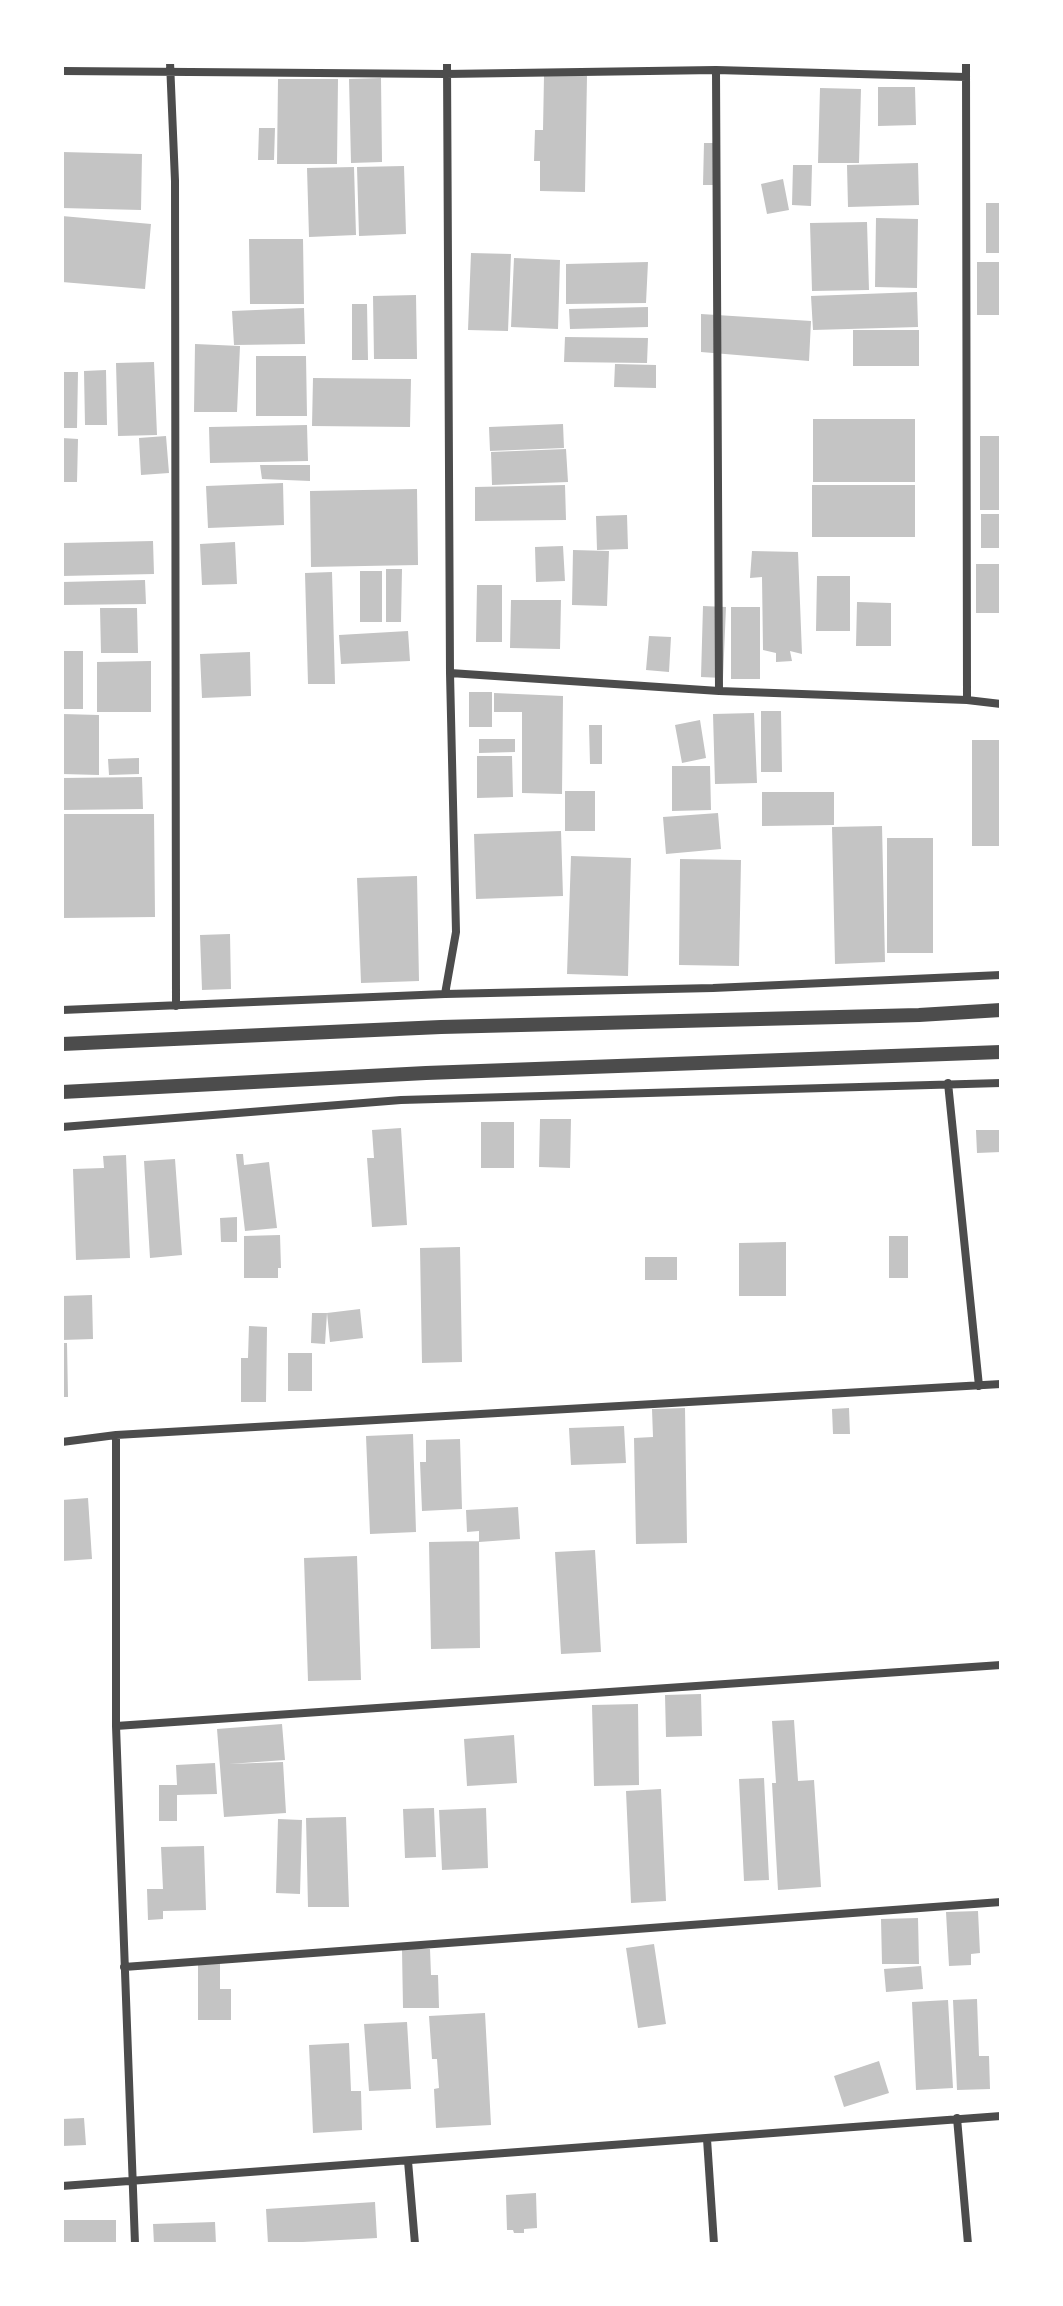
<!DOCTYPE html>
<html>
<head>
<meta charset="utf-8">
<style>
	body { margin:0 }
	#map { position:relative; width:1063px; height:2306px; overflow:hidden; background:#fff; font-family:"Source Sans 3",sans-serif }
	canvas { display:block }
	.frame { position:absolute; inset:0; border:64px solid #fff; pointer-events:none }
</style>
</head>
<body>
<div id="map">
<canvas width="1063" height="2306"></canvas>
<div class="frame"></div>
</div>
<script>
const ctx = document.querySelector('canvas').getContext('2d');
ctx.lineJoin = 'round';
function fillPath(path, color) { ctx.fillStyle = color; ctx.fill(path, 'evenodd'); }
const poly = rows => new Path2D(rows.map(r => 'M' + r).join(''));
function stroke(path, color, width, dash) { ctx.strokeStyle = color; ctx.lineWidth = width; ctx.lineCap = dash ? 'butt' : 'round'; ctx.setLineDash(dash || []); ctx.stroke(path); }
const building = poly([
	[544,76,587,76,585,192,540,191,540,161,534,161,535,130,543,130],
	[381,78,382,162,351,163,349,79],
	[278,79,338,79,337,164,277,164],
	[878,87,915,87,916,125,878,126],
	[820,88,861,89,859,163,818,163],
	[259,128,275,128,274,160,258,160],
	[704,143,720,143,720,185,703,185],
	[62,152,142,154,141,210,62,208],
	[918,163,919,205,848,207,847,165],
	[793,165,812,165,811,206,792,205],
	[404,166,406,234,359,236,357,167],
	[354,167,356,235,309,237,307,168],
	[783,179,789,210,767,214,761,184],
	[986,203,1001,203,1001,253,986,253],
	[62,216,151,224,145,289,62,282],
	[876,218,918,219,917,288,875,287],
	[867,222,869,290,812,291,810,223],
	[249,239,303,239,304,304,250,304],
	[471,253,511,254,508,331,468,330],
	[514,258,560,260,558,329,511,327],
	[648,262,646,303,566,304,566,264],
	[977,262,1001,262,1001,315,977,315],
	[917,292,918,327,813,330,811,296],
	[416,295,417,359,374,359,373,296],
	[352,304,367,304,368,360,352,360],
	[648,307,648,327,570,329,569,309],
	[304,308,305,344,234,345,232,311],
	[701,314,811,321,809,361,701,352],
	[853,330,919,330,919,366,853,366],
	[565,337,648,338,647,363,564,362],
	[195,344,240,346,237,412,194,412],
	[256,356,306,356,307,416,256,416],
	[154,362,157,435,118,436,116,363],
	[615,364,656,365,656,388,614,387],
	[106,370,107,425,85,425,84,371],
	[62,372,78,372,77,428,62,428],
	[313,378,411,379,410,427,312,426],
	[813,419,915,419,915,482,813,482],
	[563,424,564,448,490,451,489,427],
	[307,425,308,461,210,463,209,427],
	[166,436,169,473,141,475,139,438],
	[980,436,1001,436,1001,510,980,510],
	[62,438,78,439,77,482,62,482],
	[566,449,568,482,492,485,491,452],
	[260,465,310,465,310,481,262,479],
	[283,483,284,525,208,528,206,486],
	[565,485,566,520,475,521,475,487],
	[812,485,915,485,915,537,812,537],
	[417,489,418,565,311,567,310,491],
	[981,514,1001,514,1001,548,981,548],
	[627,515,628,549,597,550,596,516],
	[153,541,154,574,62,576,62,543],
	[235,542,237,584,202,585,200,544],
	[563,546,565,581,536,582,535,547],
	[573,550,609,551,607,606,572,605],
	[752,551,798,552,802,654,790,651,792,661,776,662,776,653,763,650,762,577,750,578],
	[976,564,1001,564,1001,613,976,613],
	[386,569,402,569,401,622,386,622],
	[360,571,382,571,382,622,360,622],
	[332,572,335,684,308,684,305,573],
	[817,576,850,576,850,631,816,631],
	[145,580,146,604,62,605,62,582],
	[477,585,502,585,502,642,476,642],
	[511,600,561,600,560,649,510,648],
	[857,602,891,603,891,646,856,646],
	[703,606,726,607,723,678,701,677],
	[731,607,760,607,760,679,731,679],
	[100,608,137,608,138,653,101,653],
	[408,631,410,661,341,664,339,635],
	[649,636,671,637,669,672,646,670],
	[62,651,83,651,83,709,62,709],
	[250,652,251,696,202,698,200,654],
	[151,661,151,712,97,712,97,662],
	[469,692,492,692,492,727,469,727],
	[494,693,563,696,562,794,522,793,522,712,494,712],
	[761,711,781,711,782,772,761,772],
	[754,713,757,783,715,784,713,714],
	[62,714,99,715,99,775,62,774],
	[700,720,706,758,682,763,675,725],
	[589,725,602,725,602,764,590,764],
	[479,739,515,739,515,752,479,753],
	[972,740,1001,740,1001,846,972,846],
	[477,756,512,756,513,797,477,798],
	[139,758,139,774,109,775,108,759],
	[672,766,710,766,711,810,672,811],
	[142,777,143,809,62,810,62,778],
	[565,791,595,791,595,831,565,831],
	[762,792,834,792,834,825,762,826],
	[718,813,721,849,666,854,663,817],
	[62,814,154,814,155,917,62,918],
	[882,826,885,962,835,964,832,827],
	[561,831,563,896,476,899,474,834],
	[887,838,933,838,933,953,887,953],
	[571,856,631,858,628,976,567,974],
	[680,859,741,860,739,966,679,965],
	[417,876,419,981,361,983,357,878],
	[230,934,231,989,202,990,200,935],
	[540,1119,571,1119,570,1168,539,1167],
	[481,1122,514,1122,514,1168,481,1168],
	[401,1128,407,1225,372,1227,367,1158,374,1158,372,1130],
	[976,1130,1001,1130,1001,1152,977,1153],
	[236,1154,243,1154,244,1165,269,1162,277,1228,245,1231],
	[126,1155,130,1258,76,1260,73,1169,104,1168,103,1156],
	[175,1159,182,1255,150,1258,144,1161],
	[237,1217,237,1242,221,1242,220,1218],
	[280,1235,281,1268,278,1268,278,1278,244,1278,244,1236],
	[889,1236,908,1236,908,1278,889,1278],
	[786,1242,786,1296,739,1296,739,1243],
	[460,1247,462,1362,422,1363,420,1248],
	[645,1257,677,1257,677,1280,645,1280],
	[92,1295,93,1339,62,1340,62,1296],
	[360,1309,363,1338,330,1342,327,1313],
	[312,1313,327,1313,325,1344,311,1343],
	[249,1326,267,1327,266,1402,241,1402,241,1358,248,1358],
	[62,1343,67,1343,68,1397,62,1397],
	[288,1353,312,1353,312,1391,288,1391],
	[685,1408,687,1543,636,1544,634,1438,653,1437,652,1409],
	[849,1408,850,1434,833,1434,832,1409],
	[624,1426,626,1463,571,1465,569,1428],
	[413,1434,416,1532,370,1534,366,1436],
	[460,1439,462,1509,422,1511,420,1462,426,1462,426,1440],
	[88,1498,92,1559,62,1561,62,1500],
	[518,1507,520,1539,479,1542,479,1531,467,1532,466,1510],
	[479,1541,480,1648,431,1649,429,1542],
	[595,1550,601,1652,561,1654,555,1552],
	[357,1556,361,1680,308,1681,304,1558],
	[701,1694,702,1736,666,1737,665,1695],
	[638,1704,639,1785,594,1786,592,1705],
	[794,1720,798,1781,814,1780,821,1887,778,1890,772,1783,776,1783,772,1721],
	[282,1724,285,1760,229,1764,283,1762,286,1813,224,1817,217,1729],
	[514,1735,517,1783,467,1786,464,1739],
	[215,1763,217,1794,177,1795,177,1821,159,1821,159,1785,177,1785,176,1765],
	[764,1778,769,1880,744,1881,739,1779],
	[661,1789,666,1901,631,1903,626,1791],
	[434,1808,436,1857,405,1858,403,1809],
	[486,1808,488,1868,442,1870,439,1810],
	[346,1817,349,1907,308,1907,306,1818],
	[278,1819,302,1820,300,1894,276,1893],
	[204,1846,206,1910,163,1911,163,1919,148,1920,147,1889,163,1889,161,1847],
	[978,1911,980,1953,971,1954,971,1965,949,1966,946,1912],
	[918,1918,919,1964,882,1964,881,1919],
	[654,1944,666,2024,638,2028,626,1948],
	[402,1949,430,1949,431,1975,438,1975,439,2008,403,2008],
	[198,1963,220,1963,220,1989,231,1989,231,2020,198,2020],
	[921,1966,923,1989,886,1992,884,1969],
	[977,1999,979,2056,989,2056,990,2089,957,2090,953,2000],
	[948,2000,953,2088,916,2090,912,2002],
	[485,2013,491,2125,436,2128,434,2089,439,2088,437,2059,432,2059,429,2016],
	[407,2022,411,2089,369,2091,364,2024],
	[349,2043,351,2091,361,2091,362,2130,313,2133,309,2045],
	[879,2061,889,2093,844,2107,834,2076],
	[84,2118,86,2145,62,2146,62,2119],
	[536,2193,537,2228,524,2229,524,2233,514,2233,513,2230,507,2230,506,2195],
	[375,2202,377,2238,303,2242,303,2244,268,2244,266,2209],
	[62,2220,116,2220,116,2244,62,2244],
	[215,2222,216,2244,154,2244,153,2224]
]);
const minor = poly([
	[170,62,175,181,176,1006],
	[966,62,967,700],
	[716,70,719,691],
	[62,71,446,74,716,70,966,77],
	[450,673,719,691,967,700,1001,704],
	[445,994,456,932,450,673,447,62],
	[62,1010,445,994,713,988,1001,975],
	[948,1083,979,1386],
	[62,1127,401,1100,1001,1083],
	[116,1435,116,1726,135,2244],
	[62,1442,116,1435,1001,1384],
	[116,1726,1001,1665],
	[124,1967,1001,1902],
	[957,2118,968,2244],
	[707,2139,714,2244],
	[408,2161,415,2244],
	[62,2186,1001,2116]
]);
const tertiary = poly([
	[62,1044,441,1027,919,1015,1001,1010],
	[62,1092,426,1073,1001,1052]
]);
fillPath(building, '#c4c4c4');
stroke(minor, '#4c4c4c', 8);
stroke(tertiary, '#4c4c4c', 14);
</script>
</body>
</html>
